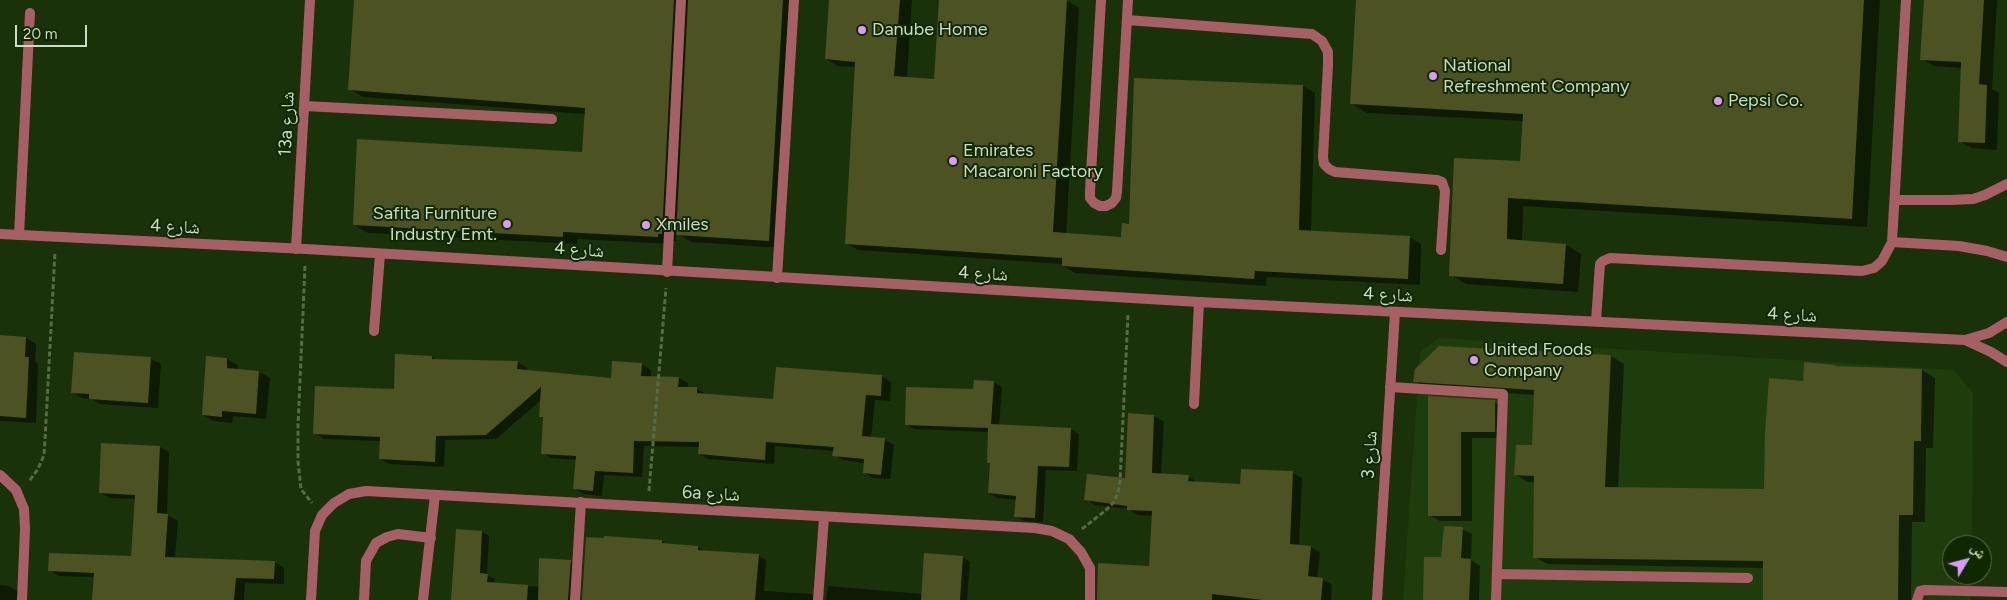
<!DOCTYPE html>
<html>
<head>
<meta charset="utf-8">
<style>
	body { margin:0 }
	#map { position:relative; width:2007px; height:600px; overflow:hidden; background:#1a3209; font-family:Figtree,"Noto Naskh Arabic",sans-serif }
	canvas { display:block }
	.north { position:absolute; left:1942px; top:535px; width:50px; height:50px; box-sizing:border-box; background:#102801; border:1px solid #5b704f; border-radius:50%; rotate:53deg; font-size:14px; font-weight:700; line-height:20px; text-align:center; color:#cbdbc4 }
	.north::after { content:''; display:block; margin:auto; width:18px; height:22px; background:#da9af6; clip-path:polygon(50% 0,100% 100%,50% 72%,0 100%) }
	.scale { position:absolute; left:15px; top:25px; width:72px; height:22px; box-sizing:border-box; border:2px solid #cbdbc4; border-top:0; padding-left:6px; font-size:15px; line-height:18px; white-space:nowrap; color:#cbdbc4; -webkit-text-stroke:4px #102801; paint-order:stroke }
</style>
</head>
<body>
<div id="map">
<canvas width="2007" height="600"></canvas>
<div class="north">ش</div>
<div class="scale">20 m</div>
</div>
<script>
const ctx = document.querySelector('canvas').getContext('2d');
ctx.lineJoin = 'round';
function fillPath(path, color) { ctx.fillStyle = color; ctx.fill(path, 'evenodd'); }
const poly = rows => new Path2D(rows.map(r => 'M' + r).join(''));
function stroke(path, color, width, dash) { ctx.strokeStyle = color; ctx.lineWidth = width; ctx.lineCap = dash ? 'butt' : 'round'; ctx.setLineDash(dash || []); ctx.stroke(path); }
function write(font, color, halo, rows, align = 'center') {
  ctx.font = font + ' Figtree,"Noto Naskh Arabic",sans-serif'; ctx.lineWidth = 4; ctx.setLineDash([]); ctx.textBaseline = 'middle'; ctx.strokeStyle = halo; ctx.fillStyle = color; for (const [text, x, y, turn = 0] of rows) {
    ctx.save(); ctx.translate(x, y); ctx.rotate((+turn || 0) * Math.PI / 180); ctx.textAlign = isNaN(turn) ? turn : align; if (halo) ctx.strokeText(text, 0, 0); ctx.fillText(text, 0, 0); ctx.restore();
  }
}
const built = poly([
	[1439,338,1954,370,1973,393,1972,545,1952,545,1952,575,1972,575,1971,600,1403,600,1420,352]
]);
const shadow = poly([
	[363,0,797,0,782,248,691,242,676,233,676,241,672,241,671,244,577,239,577,244,368,233,354,225,583,153,585,114,363,97,349,89],
	[830,0,912,0,907,78,936,80,940,0,1066,0,1079,8,1066,235,1122,238,1130,225,1135,80,1303,86,1315,93,1311,232,1409,237,1421,244,1420,285,1267,277,1266,286,1075,273,1063,266,1063,264,858,250,846,243,856,67,838,66,826,59],
	[1357,0,1880,0,1867,227,1523,206,1522,241,1566,245,1581,254,1578,292,1466,284,1451,275,1521,162,1524,121,1367,113,1352,104],
	[1925,0,1997,0,1992,89,1999,93,1997,150,1972,148,1959,141,1962,68,1934,66,1922,59],
	[0,337,26,338,36,344,35,362,38,364,36,423,0,421],
	[397,356,432,357,437,360,517,362,527,368,526,371,613,379,642,364,651,370,651,377,679,378,688,383,688,388,696,388,706,394,775,400,777,368,882,376,891,382,890,401,875,400,871,438,884,439,894,445,890,479,873,478,864,472,865,463,843,460,834,455,834,451,775,446,774,464,708,459,699,454,699,447,644,446,642,477,604,475,602,496,584,494,574,488,577,460,551,458,542,453,544,419,540,416,541,400,496,439,445,440,444,467,390,464,380,459,381,441,324,439,314,433,395,391],
	[1611,356,1624,364,1618,488,1765,490,1804,382,1805,363,1838,367,1922,370,1935,378,1933,448,1926,448,1925,522,1912,522,1911,600,1764,600,1764,568,1548,564,1534,557,1535,482,1528,482,1515,474,1533,447,1535,395,1427,388,1414,381],
	[151,359,161,364,158,408,100,404,92,399,82,398,72,392],
	[227,359,238,365,237,370,259,372,270,378,266,419,233,416,232,423,214,421,203,415],
	[993,382,1002,387,999,426,1070,429,1079,434,1077,471,1046,470,1043,522,1024,521,1016,516,1017,500,997,498,989,493,991,464,988,462,989,432,914,429,906,424],
	[1429,398,1494,402,1505,408,1505,438,1472,438,1472,521,1440,521,1429,515],
	[1129,415,1154,416,1164,422,1161,474,1188,476,1198,483,1241,485,1292,473,1302,478,1299,546,1311,547,1320,553,1317,579,1323,580,1332,585,1331,600,1098,600,1150,568,1153,516,1138,515,1128,509,1095,505,1086,499,1126,480],
	[160,447,169,452,167,515,178,521,175,558,275,562,284,568,284,584,245,583,244,600,93,600,95,577,59,576,50,570,132,557,136,499,110,498,101,493],
	[1462,529,1472,534,1471,560,1480,566,1479,600,1424,600,1443,559],
	[457,530,482,532,489,536,487,575,495,579,494,584,540,587,570,561,578,565,576,600,452,600],
	[661,541,667,544,698,547,705,551,758,555,766,560,764,591,811,594,819,600,583,600],
	[925,555,963,557,970,562,967,600,826,600,828,586,923,594],
	[0,585,9,586,19,592,18,600,0,600]
]);
const building = poly([
	[354,0,674,0,662,234,658,234,658,237,563,232,563,237,353,225,357,139,582,152,585,108,348,90],
	[688,0,783,0,769,241,676,235],
	[829,0,900,0,894,76,934,79,939,0,1067,0,1053,232,1121,237,1122,223,1129,224,1134,78,1303,85,1299,230,1410,236,1408,279,1255,271,1254,279,1062,266,1062,258,845,244,855,62,825,59],
	[1356,0,1864,0,1852,219,1508,198,1507,239,1566,244,1563,284,1449,276,1454,158,1520,161,1523,114,1350,104],
	[1924,0,1984,0,1979,84,1987,85,1985,143,1958,142,1961,62,1920,60],
	[0,335,26,337,25,357,29,357,26,418,0,416],
	[1439,346,1611,355,1605,487,1764,489,1765,432,1769,378,1803,381,1804,362,1836,365,1835,366,1922,369,1921,441,1914,441,1913,515,1899,515,1898,600,1763,600,1763,561,1533,558,1534,476,1514,475,1516,445,1532,445,1534,390,1413,382,1415,369],
	[74,352,151,357,148,403,89,399,89,394,71,393],
	[395,354,432,356,432,359,518,361,517,369,611,378,612,361,642,363,641,376,679,377,678,387,697,387,697,393,773,399,776,367,882,375,881,396,866,395,862,436,885,438,881,475,863,473,864,459,832,456,834,447,766,442,765,460,698,454,699,442,634,441,633,473,595,471,593,491,573,489,576,456,541,454,543,417,539,417,541,387,486,435,436,436,435,462,379,459,380,437,313,434,315,386,394,389],
	[206,356,227,358,227,368,259,371,256,414,222,411,222,417,202,415],
	[974,380,994,381,991,424,1071,428,1069,467,1038,466,1035,518,1014,517,1016,496,988,493,990,463,987,463,988,428,905,425,906,387,973,389],
	[1428,396,1495,400,1495,432,1461,432,1461,516,1428,516],
	[1128,413,1154,415,1152,473,1189,475,1188,481,1240,484,1241,469,1293,471,1290,544,1311,546,1308,576,1323,578,1321,600,1263,600,1212,594,1212,600,1097,600,1098,563,1149,566,1152,511,1127,510,1127,506,1084,500,1087,474,1125,478],
	[101,443,160,446,157,513,168,514,165,557,275,561,274,579,236,578,234,600,92,600,94,573,48,571,49,553,131,556,135,495,99,493],
	[1444,526,1463,527,1461,558,1471,559,1469,600,1423,600,1424,557,1441,557],
	[456,529,482,531,480,573,488,574,487,582,528,585,527,600,451,600],
	[604,536,662,540,662,543,698,546,698,550,759,554,755,600,582,600,586,537,604,538],
	[924,553,963,556,960,600,921,600],
	[539,558,571,560,568,600,538,600]
]);
const path = poly([
	[305,266,298,426,298,462,301,489,312,503],
	[30,480,38,469,44,455,45,440,55,252],
	[649,491,666,288],
	[1082,529,1105,511,1113,503,1118,493,1120,482,1128,314]
]);
const service = poly([
	[1101,0,1090,191,1090,198,1094,203,1100,206,1106,206,1112,203,1116,198,1117,192,1128,0],
	[1127,20,1312,34,1322,41,1328,52,1328,65,1323,157,1324,164,1329,169,1335,172,1437,180,1442,182,1445,191,1441,250],
	[305,106,552,119],
	[1895,200,1950,200,1973,199,1985,195,2007,184],
	[19,235,30,13],
	[1892,242,1959,246,1987,251,2007,257],
	[667,272,681,0],
	[777,278,794,0],
	[1596,321,1600,264,1603,261,1610,258,1862,271,1874,268,1882,261,1892,242,1906,0],
	[1390,387,1503,394,1496,600],
	[1497,574,1748,578],
	[364,600,366,561,376,543,387,537,398,534,431,538],
	[423,600,435,495],
	[575,600,581,502],
	[818,600,824,517],
	[1917,600,1920,591,1925,590,2007,592]
]);
const minor = poly([
	[0,234,306,249,1199,302,1965,340,1989,333,2007,322],
	[296,249,310,0],
	[374,331,380,254],
	[1965,340,1991,352,2007,362],
	[1194,404,1199,302],
	[0,475,16,490,24,509,25,529,22,600],
	[311,600,315,531,322,515,334,503,349,494,366,491,1035,528,1052,531,1069,539,1081,552,1090,568,1090,600],
	[1377,600,1395,312]
]);
const markers = [
	[862,30,5,"#da9af6"],
	[1433,76,5,"#da9af6"],
	[1718,101,5,"#da9af6"],
	[953,161,5,"#da9af6"],
	[507,224,5,"#da9af6"],
	[646,225,5,"#da9af6"],
	[1474,360,5,"#da9af6"]
];
const poiNames = [
	["Danube Home",872,30],
	["National",1443,66],
	["Refreshment Company",1443,87],
	["Pepsi Co.",1728,101],
	["Emirates",963,151],
	["Macaroni Factory",963,172],
	["Safita Furniture",497,214,"right"],
	["Industry Emt.",497,235,"right"],
	["Xmiles",656,225],
	["United Foods",1484,350],
	["Company",1484,371]
];
const streetNames = [
	["13a شارع",287,124,-87],
	["شارع 4",175,227,3],
	["شارع 4",579,250,4],
	["شارع 4",983,274,3],
	["شارع 4",1388,295,3],
	["شارع 4",1792,315,3],
	["شارع 3",1370,455,-86],
	["6a شارع",711,494,3]
];
fillPath(built, '#1f3c0c');
fillPath(shadow, '#0007');
fillPath(building, '#4c5221');
stroke(path, '#556b48', 3, [5, 2.5]);
stroke(service, '#a66065', 10);
stroke(minor, '#a66065', 10);
for (const [x, y, r, color] of markers) { const dot = new Path2D(); dot.arc(x, y, r, 0, 2 * Math.PI); ctx.fillStyle = color; ctx.fill(dot); stroke(dot, '#102801', 2); }
write('18px', '#cbdbc4', '#102801', poiNames, 'left');
write('18px', '#cbdbc4', '#102801', streetNames);
</script>
</body>
</html>
